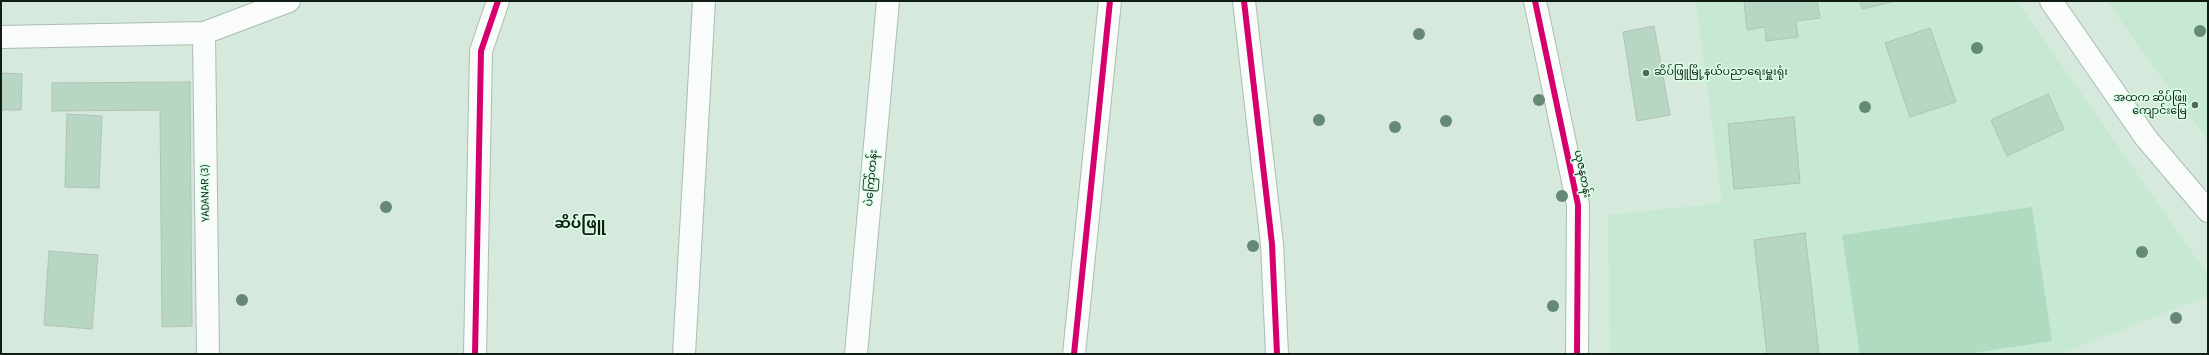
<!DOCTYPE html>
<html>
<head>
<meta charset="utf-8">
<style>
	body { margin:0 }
	#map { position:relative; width:2209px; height:355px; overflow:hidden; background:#d5eadd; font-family:"Source Sans 3",sans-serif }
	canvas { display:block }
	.frame { position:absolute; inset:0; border:2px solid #0f1d14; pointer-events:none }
</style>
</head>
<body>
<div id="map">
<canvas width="2209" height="355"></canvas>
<div class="frame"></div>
</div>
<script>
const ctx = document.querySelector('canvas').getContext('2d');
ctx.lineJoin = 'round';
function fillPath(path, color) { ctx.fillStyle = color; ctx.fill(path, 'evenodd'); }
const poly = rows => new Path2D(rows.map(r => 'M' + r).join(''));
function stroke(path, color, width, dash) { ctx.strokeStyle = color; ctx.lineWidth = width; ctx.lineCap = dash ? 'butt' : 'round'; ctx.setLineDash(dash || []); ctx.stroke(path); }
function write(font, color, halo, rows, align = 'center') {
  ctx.font = font + ' "Source Sans 3","Noto Sans Myanmar",sans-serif'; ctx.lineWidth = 3; ctx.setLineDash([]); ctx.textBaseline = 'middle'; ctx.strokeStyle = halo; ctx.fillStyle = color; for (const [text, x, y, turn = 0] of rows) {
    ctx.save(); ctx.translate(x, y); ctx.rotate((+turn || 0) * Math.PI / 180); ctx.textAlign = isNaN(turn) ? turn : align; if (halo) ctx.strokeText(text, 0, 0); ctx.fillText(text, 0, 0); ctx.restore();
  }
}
const built = poly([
	[1696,1,2017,1,2208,275,2208,296,2060,354,1610,354,1608,215,1722,203],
	[2107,1,2208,1,2208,140,2155,69]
]);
const green = poly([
	[2032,207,2052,341,1967,354,1860,354,1842,235]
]);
const building = poly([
	[1744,1,1817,1,1820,18,1796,21,1798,37,1766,41,1765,27,1747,30,1744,1],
	[1860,1,1895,1,1862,9,1860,1],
	[1654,26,1670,115,1637,121,1623,32,1654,26],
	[1930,28,1956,102,1910,117,1885,43,1930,28],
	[1,73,22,74,21,110,1,110,1,73],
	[190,82,192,326,162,327,160,110,52,111,52,83,190,82],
	[2048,94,2064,129,2007,156,1991,120,2048,94],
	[67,114,102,116,99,188,65,187,67,114],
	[1794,117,1800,183,1734,189,1728,124,1794,117],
	[1805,233,1819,354,1767,354,1754,240,1805,233],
	[49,251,98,255,92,329,44,325,49,251]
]);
const street = poly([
	[1244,1,1272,244,1277,354],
	[1535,1,1578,205,1577,354],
	[204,33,208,354],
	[1,37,204,33,289,1],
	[475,354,481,51,498,1],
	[684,354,704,1],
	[856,354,888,1],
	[1074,354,1110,1]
]);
const primary = poly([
	[2051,1,2146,138,2208,211]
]);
const cycleway = poly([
	[1244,1,1272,244,1277,354],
	[1535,1,1578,205,1577,354],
	[475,354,481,51,498,1],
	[1074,354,1110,1]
]);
const trees = [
	[2200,31],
	[1419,34],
	[1977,48],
	[1539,100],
	[1865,107],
	[1319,120],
	[1446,121],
	[1395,127],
	[1562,196],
	[386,207],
	[1253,246],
	[2142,252],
	[242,300],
	[1553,306],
	[2176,318]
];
const markers = [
	[1646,73,4,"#54655a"],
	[2195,105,4,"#54655a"]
];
const poiNames = [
	["ဆိပ်ဖြူမြို့နယ်ပညာရေးမှူးရုံး",1654,73],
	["အထက ဆိပ်ဖြူ",2187,99,"right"],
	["ကျောင်းမြေ",2187,112,"right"]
];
const streetNames = [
	["ယုဇနတန်း",1582,174,78],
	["ပဲကြော်တန်း",872,178,-85],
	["YADANAR (3)",206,193,-91]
];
const districtNames = [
	["ဆိပ်ဖြူ",580,225]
];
fillPath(built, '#c7e9d4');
fillPath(green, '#b0dbc0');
fillPath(building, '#b8d6c4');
stroke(building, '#b1c1b6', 1);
stroke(street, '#acbcb2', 24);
stroke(primary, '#acbcb2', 24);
stroke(street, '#f9fcfa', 22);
stroke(primary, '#f9fcfa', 22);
stroke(cycleway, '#d6006c', 6);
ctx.fillStyle = '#668876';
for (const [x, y] of trees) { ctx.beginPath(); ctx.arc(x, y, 6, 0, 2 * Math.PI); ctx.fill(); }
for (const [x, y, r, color] of markers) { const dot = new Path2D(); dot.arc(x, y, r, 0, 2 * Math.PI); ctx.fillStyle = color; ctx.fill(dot); stroke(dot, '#daffe7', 1.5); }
write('11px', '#0f1d14', '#daffe7', poiNames, 'left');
write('11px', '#0f1d14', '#daffe7', streetNames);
write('bold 15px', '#0f1d14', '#daffe7', districtNames);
</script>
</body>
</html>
